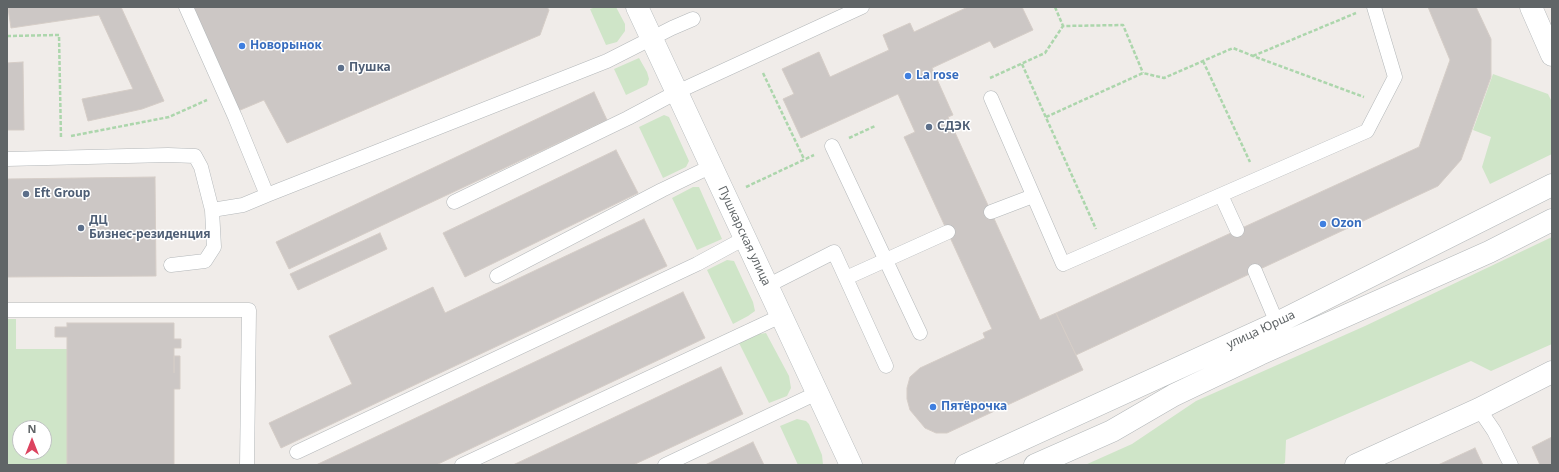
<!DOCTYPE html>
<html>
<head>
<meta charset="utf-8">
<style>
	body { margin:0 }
	#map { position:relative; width:1559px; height:472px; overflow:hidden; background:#f0ece9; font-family:"Noto Sans",sans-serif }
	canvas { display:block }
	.frame { position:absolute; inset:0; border:8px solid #606567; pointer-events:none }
	.north { position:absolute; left:12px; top:420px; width:40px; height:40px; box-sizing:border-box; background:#fff; border:1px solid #bfc1c2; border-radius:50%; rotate:0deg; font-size:11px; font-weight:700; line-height:16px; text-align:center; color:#606567 }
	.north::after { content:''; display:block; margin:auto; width:14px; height:18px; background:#dc435f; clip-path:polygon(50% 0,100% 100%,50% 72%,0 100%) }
</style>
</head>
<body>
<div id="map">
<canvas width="1559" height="472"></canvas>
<div class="frame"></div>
<div class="north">N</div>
</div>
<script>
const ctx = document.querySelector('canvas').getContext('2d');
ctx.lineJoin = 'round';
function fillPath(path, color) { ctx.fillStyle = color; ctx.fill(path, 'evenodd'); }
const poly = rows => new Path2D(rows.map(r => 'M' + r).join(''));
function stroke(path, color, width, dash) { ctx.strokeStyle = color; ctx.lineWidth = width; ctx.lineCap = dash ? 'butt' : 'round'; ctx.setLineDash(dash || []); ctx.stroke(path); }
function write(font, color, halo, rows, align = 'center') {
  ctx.font = font + ' "Noto Sans",sans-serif'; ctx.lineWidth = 3; ctx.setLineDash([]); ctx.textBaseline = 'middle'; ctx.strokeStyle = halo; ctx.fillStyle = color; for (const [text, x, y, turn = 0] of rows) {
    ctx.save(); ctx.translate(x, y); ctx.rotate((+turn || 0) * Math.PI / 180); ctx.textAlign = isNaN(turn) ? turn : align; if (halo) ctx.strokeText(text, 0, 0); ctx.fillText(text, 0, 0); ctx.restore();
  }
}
const green = poly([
	[596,7,616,7,625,24,625,31,617,42,606,45,590,9],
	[639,58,647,72,649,79,647,85,626,95,614,69],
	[1493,74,1548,94,1552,102,1552,154,1490,184,1482,167,1491,137,1473,130],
	[664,115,669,117,689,161,686,167,663,178,639,127],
	[693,187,699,187,722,239,697,250,672,198],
	[1552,237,1552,344,1491,371,1471,361,1286,440,1285,463,1281,465,1085,465,1132,444,1196,401,1365,326],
	[727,260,734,261,753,302,755,311,748,316,733,324,707,270],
	[7,319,16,319,16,349,67,349,67,465,7,465],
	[20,428,44,428,44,452,20,452],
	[766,333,789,376,791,388,787,396,769,403,739,343,759,334],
	[797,419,806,421,809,424,822,455,823,465,798,465,780,426]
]);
const building = poly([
	[17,7,121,7,164,101,142,109,88,121,82,99,133,89,99,15,11,28,8,8,17,7],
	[192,7,547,7,549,10,540,35,287,143,264,100,238,111,192,7],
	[968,7,1022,7,1033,30,994,48,990,41,932,68,953,115,948,117,1040,320,1056,313,1083,370,947,433,936,433,925,428,910,410,907,399,907,388,910,377,920,368,985,338,983,333,992,329,904,137,915,132,898,94,801,138,783,99,794,94,782,69,819,52,830,77,889,50,883,35,910,23,914,32,968,7],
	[1428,7,1476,7,1491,39,1491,77,1461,160,1438,186,1076,355,1056,313,1419,147,1450,60,1428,7],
	[23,62,24,130,7,130,7,63,23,62],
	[594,92,607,120,289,269,276,242,594,92],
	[616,150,638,193,465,277,443,233,616,150],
	[155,177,156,276,7,277,7,179,155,177],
	[644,219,667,266,281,448,269,423,352,384,329,336,433,287,445,313,644,219],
	[380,233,387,249,298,290,290,274,380,233],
	[683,292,705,338,436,465,316,465,683,292],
	[67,323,174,323,174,339,181,339,181,348,174,348,174,373,174,356,180,356,180,389,174,389,174,465,67,465,67,337,55,337,55,327,67,327,67,323],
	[721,367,743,414,633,465,513,465,721,367],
	[1552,437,1552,465,1540,465,1532,447,1552,437],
	[753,442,764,465,705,465,753,442],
	[1475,448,1483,465,1438,465,1475,448]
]);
const path = poly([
	[1055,7,1063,26,1123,25,1143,73],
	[7,36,59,35,61,139],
	[1253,56,1356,13],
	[1203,61,1250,162],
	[1022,64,1096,229],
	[763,73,804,159],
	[990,78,1045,53,1063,26],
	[1046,117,1143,73,1164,78,1233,48,1253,56,1364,97],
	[71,136,169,117,207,100],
	[849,138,875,126],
	[746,187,814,155]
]);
const lane = poly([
	[186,7,235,117,267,195,607,61,672,28,693,19],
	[991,98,1063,264,1367,131,1395,77,1374,7],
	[832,146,920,333],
	[7,159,168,155,195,156,201,167,212,210,214,247,205,261,171,265],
	[1221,195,1237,230],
	[454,202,628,118,677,92,862,7],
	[212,210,243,205,267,195],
	[991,212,1033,196],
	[1255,271,1277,323],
	[497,276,662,190,712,166],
	[846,278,948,232],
	[767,286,834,252,886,366],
	[7,310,249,310,247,465],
	[1479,409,1494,431,1511,465],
	[297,452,697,264,745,238],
	[462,465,781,316],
	[665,465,817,393]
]);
const street = poly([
	[1531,7,1552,55],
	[1356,465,1479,409,1552,372]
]);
const secondary = poly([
	[637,7,851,465],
	[966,465,1277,323,1552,185],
	[1035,465,1112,431,1174,395,1260,354,1489,252,1552,220]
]);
const markers = [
	[242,46,4,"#3f7fe0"],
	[341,68,4,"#5c6f8a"],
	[908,76,4,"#3f7fe0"],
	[929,127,4,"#5c6f8a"],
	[26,194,4,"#5c6f8a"],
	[1323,224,4,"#3f7fe0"],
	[81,228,4,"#5c6f8a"],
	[933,407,4,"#3f7fe0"]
];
const shopNames = [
	["Новорынок",250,46],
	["La rose",916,76],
	["Ozon",1331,224],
	["Пятёрочка",941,407]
];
const serviceNames = [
	["Пушка",349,68],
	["СДЭК",937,127],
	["Eft Group",34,194],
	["ДЦ",89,221],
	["Бизнес-резиденция",89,235]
];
const streetNames = [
	["Пушкарская улица",744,236,65],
	["улица Юрша",1261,330,-25]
];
fillPath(green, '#cfe5c8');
fillPath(building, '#ccc7c5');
stroke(building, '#d5cdc7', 1);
stroke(lane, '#b3b7b9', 15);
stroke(street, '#b3b7b9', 23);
stroke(secondary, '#b2b7b9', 23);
stroke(path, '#acd6ac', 2.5, [4, 2]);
stroke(lane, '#fff', 14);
stroke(street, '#fff', 22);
stroke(secondary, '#fff', 22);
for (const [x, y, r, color] of markers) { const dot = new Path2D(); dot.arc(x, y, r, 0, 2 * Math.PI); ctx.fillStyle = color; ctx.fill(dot); stroke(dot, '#fff', 1.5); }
write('bold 12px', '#366cbe', '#fff', shopNames, 'left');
write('bold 12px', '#4e5e75', '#fff', serviceNames, 'left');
write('12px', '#606567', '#fff', streetNames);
</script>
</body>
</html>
